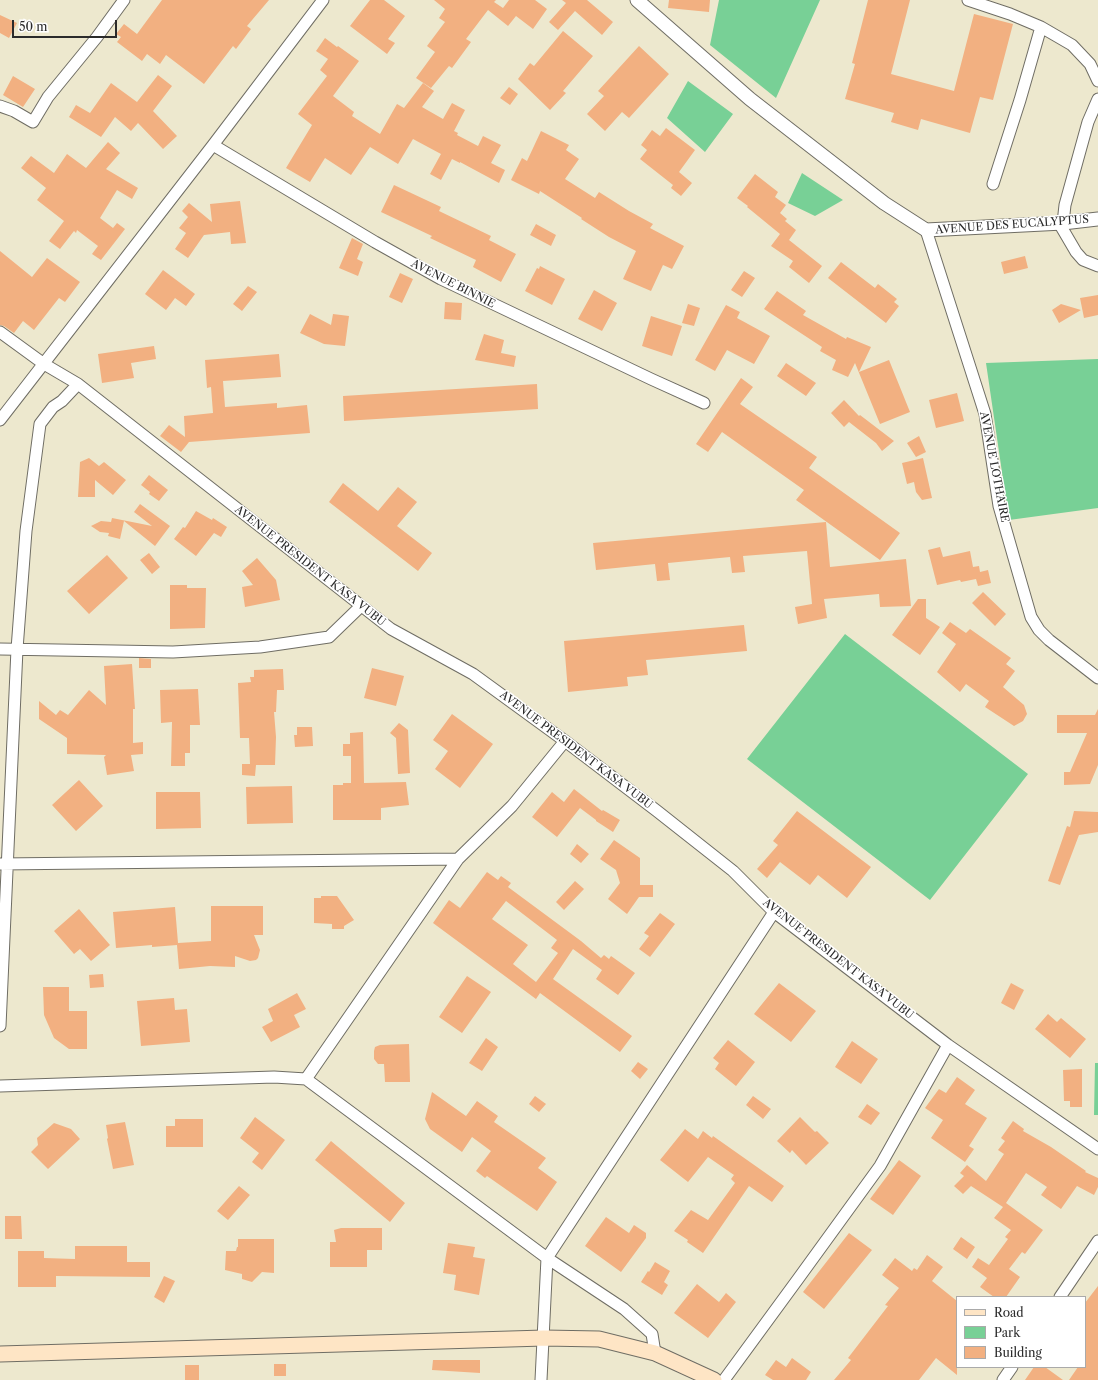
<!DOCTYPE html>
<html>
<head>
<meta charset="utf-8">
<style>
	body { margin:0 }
	#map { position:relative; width:1098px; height:1380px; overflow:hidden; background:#ede8ce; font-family:"Libre Caslon Text",serif }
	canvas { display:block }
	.legend { position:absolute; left:956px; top:1296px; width:130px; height:72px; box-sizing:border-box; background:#fff; border:1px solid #aaa; margin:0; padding:5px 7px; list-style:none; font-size:12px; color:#2b2b2b }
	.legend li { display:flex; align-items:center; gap:8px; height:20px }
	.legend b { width:20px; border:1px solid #aaa }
	.scale { position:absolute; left:12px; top:20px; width:105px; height:18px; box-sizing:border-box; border:2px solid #2b2b2b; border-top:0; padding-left:5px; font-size:12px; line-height:14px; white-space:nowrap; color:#2b2b2b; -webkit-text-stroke:3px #fff; paint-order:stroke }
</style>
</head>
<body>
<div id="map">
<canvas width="1098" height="1380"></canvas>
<ul class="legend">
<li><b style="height:5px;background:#fee5c5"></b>Road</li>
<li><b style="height:11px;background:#78d096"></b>Park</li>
<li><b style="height:11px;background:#f2b081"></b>Building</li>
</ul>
<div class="scale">50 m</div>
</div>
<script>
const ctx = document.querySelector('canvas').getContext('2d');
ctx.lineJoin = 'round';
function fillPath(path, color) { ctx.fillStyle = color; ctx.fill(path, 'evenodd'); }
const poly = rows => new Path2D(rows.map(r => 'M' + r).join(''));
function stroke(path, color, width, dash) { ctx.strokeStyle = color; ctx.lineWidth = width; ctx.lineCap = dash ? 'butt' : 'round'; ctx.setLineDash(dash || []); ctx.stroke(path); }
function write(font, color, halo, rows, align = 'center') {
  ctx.font = font + ' "Libre Caslon Text",serif'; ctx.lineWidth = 3; ctx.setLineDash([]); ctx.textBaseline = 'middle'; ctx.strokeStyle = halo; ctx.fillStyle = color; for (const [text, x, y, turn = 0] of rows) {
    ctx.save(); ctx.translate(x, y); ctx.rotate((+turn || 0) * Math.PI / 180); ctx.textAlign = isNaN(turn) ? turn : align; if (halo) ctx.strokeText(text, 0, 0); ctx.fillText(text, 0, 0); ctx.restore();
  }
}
const green = poly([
	[719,0,820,0,776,98,710,45],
	[688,81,733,114,705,152,667,118],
	[802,173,843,200,815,216,788,203],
	[1098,359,1098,508,1009,520,986,363],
	[845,634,1028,774,930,900,747,759],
	[1095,1063,1098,1063,1098,1115,1094,1115]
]);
const building = poly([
	[162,0,269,0,247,26,251,29,236,49,233,46,204,84,166,55,160,64,147,54,142,61,117,42,121,37,116,34,124,24,137,34],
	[370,0,384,0,405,16,388,39,395,43,387,54,350,26],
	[434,0,496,0,494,2,503,8,509,0,535,0,547,9,533,29,516,16,508,26,488,10,466,39,471,42,452,68,449,66,431,88,416,78,435,52,427,46,445,22,439,18,445,9],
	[562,0,587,0,613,22,602,35,575,11,558,30,549,22,566,3],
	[669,0,710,0,709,12,668,8],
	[868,0,910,0,891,74,954,91,974,14,1013,24,993,100,980,97,970,133,921,119,918,130,891,122,894,113,845,99,855,64,852,63],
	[0,15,17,23,9,38,0,33],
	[563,31,593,56,563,91,566,93,550,110,518,79,530,63,534,66],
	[325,38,337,47,338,46,359,61,333,96,354,112,352,116,380,134,397,104,404,108,423,83,434,91,422,107,443,119,452,103,465,110,454,131,458,133,457,135,478,146,483,136,501,145,491,163,505,170,499,183,460,162,460,163,452,159,441,180,430,174,441,154,413,139,398,164,370,147,351,175,325,158,310,182,286,168,312,125,298,114,327,76,320,70,328,59,316,51],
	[639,46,669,74,629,118,622,112,605,131,587,114,604,96,598,91],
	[158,75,172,86,153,111,177,136,163,149,138,123,131,131,115,117,101,137,69,117,76,105,90,113,111,83,137,102],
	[13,76,35,89,23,107,3,95],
	[509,87,518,94,510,105,500,98],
	[666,128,695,150,679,172,692,183,681,196,671,188,673,185,640,159,647,150,641,145,652,130,660,136],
	[541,131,569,145,566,150,579,159,565,179,595,198,599,192,629,211,653,224,650,228,684,246,672,269,663,265,651,291,623,279,636,251,609,237,581,219,582,218,540,191,539,194,511,180,522,158,527,161],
	[108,142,120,153,106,169,138,188,132,199,117,190,100,218,113,228,117,223,125,229,101,260,92,254,98,246,77,230,76,233,74,231,60,249,49,241,64,221,37,200,46,188,21,168,31,156,54,173,67,154,86,168],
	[755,174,778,192,775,197,786,205,780,213,787,219,785,221,796,230,789,240,822,266,809,283,789,267,793,261,771,246,780,234,747,207,748,206,737,198],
	[394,185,441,207,439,211,491,236,489,240,516,254,501,282,473,267,476,260,430,238,432,236,381,212],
	[240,201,246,243,231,244,230,232,204,235,188,258,175,249,186,233,179,228,188,217,182,211,189,203,212,222,210,204],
	[536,224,556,235,551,246,530,235],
	[352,238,363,244,357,259,363,262,358,276,339,268],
	[0,251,32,277,47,258,80,282,65,302,59,298,34,330,23,321,14,333,4,326,0,325],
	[1025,256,1028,268,1004,274,1001,262],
	[841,262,875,288,878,284,897,299,894,302,899,306,886,323,828,278],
	[540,266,565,279,552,305,525,291,537,268,539,269],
	[163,270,195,294,186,306,175,298,166,310,145,294],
	[744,271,755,278,742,297,731,290],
	[400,273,413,279,402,303,389,297],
	[248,286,257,292,242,311,233,304],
	[594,290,617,303,602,331,578,319],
	[777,291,806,311,803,315,846,339,847,337,871,347,859,372,889,360,910,412,880,424,855,363,848,377,832,370,836,360,820,351,822,347,764,309],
	[1098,295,1098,315,1084,318,1080,298],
	[445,302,462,303,461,320,444,319],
	[688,304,700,308,694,326,682,323],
	[1061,304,1081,310,1059,323,1052,310],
	[726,305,740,312,737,318,770,336,754,364,727,350,715,371,695,360],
	[310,314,331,325,333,314,349,316,345,346,324,344,300,333],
	[651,316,682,326,672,356,642,346],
	[484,334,504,340,501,353,516,356,514,367,475,360],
	[154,346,156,359,131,363,134,378,102,383,98,354],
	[279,354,281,377,223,381,225,407,277,403,277,408,307,405,310,433,189,442,181,452,160,436,169,425,185,437,184,416,213,413,211,387,207,388,205,360],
	[786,363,816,383,806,396,777,376],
	[741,378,753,387,740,404,817,457,809,468,900,533,880,560,796,500,804,490,722,432,708,452,696,444],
	[537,384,538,409,344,421,343,396],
	[957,393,964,421,936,428,929,400],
	[844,400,859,416,860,415,894,441,882,451,876,443,849,422,844,427,831,413],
	[919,436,926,452,916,457,907,443],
	[89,458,99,466,104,462,126,480,113,495,95,480,95,497,78,497,80,462],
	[923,458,932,498,922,500,916,492,914,482,907,484,902,463],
	[149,475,168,490,159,501,149,494,150,492,141,485],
	[343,483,378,511,398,487,417,502,397,526,432,553,418,571,329,502],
	[140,504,170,526,155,546,124,521,120,539,108,536,109,533,100,532,91,526,101,521,111,522,112,518,152,526,134,512],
	[196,511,212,520,213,518,227,527,221,537,214,533,196,556,174,539,183,527,185,528],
	[826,522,830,567,906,559,911,606,880,607,879,594,824,599,827,618,798,624,795,607,812,604,807,551,743,556,745,572,732,573,730,557,668,563,670,580,657,581,655,564,596,570,593,543],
	[940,547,943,557,970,551,973,567,979,566,980,572,988,570,991,583,978,586,976,579,961,582,960,580,937,585,928,550],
	[149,553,160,567,152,574,140,560],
	[107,555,128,578,89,614,67,591],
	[257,558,276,580,280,600,245,607,242,587,253,585,242,571],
	[170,585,187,585,187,588,206,588,205,628,170,629],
	[983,592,1006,614,995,626,972,603],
	[918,599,926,599,926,618,940,627,920,655,892,635],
	[950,622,966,633,970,629,1011,658,1006,664,1015,671,1003,687,1024,705,1027,714,1023,721,1014,726,985,707,989,701,966,684,960,692,937,672,956,644,942,633],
	[744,625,747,651,646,660,648,675,627,677,628,686,568,692,564,641],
	[139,658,151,659,151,668,139,668],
	[132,664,135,709,133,709,133,743,143,742,143,754,131,755,134,771,107,775,104,757,106,755,67,754,67,738,39,719,39,701,56,715,60,710,68,715,89,690,106,705,104,666],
	[372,668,404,676,396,706,364,698],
	[283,669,284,690,277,690,276,712,274,712,276,737,275,765,256,765,255,776,242,775,242,764,250,764,249,738,240,738,238,683,251,682,250,677,254,677,254,670],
	[198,689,200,725,190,725,190,753,185,753,185,766,171,766,172,722,161,723,160,690],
	[1098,709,1098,765,1090,784,1064,785,1064,772,1070,772,1087,733,1057,733,1057,715,1095,715],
	[452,714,493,744,460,788,435,769,448,751,433,740],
	[399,723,408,730,410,773,398,774,396,738,390,733],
	[297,727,312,727,313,746,295,747,294,735,297,735],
	[363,732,364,783,406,782,409,805,381,808,381,820,333,820,333,785,343,785,343,783,351,783,351,756,343,756,343,744,350,744,350,733],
	[79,780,103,806,76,831,52,805],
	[292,786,293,823,247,824,246,787],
	[574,789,602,811,603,810,620,820,613,832,596,821,596,820,580,808,557,837,532,817,552,792,564,802],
	[156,792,200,792,201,828,156,829],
	[797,811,871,867,847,898,818,875,810,885,780,862,767,878,757,869,778,845,773,841],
	[1074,811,1098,812,1098,832,1079,835,1060,885,1048,881,1067,826,1070,827],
	[614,840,640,858,640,885,653,885,653,897,639,897,627,914,608,899,620,883,616,870,600,859],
	[577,844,589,854,581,863,570,854],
	[487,872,498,880,501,876,511,883,508,887,581,941,601,958,604,955,609,959,611,956,635,973,618,995,596,979,602,970,573,949,553,979,632,1036,620,1052,540,993,536,999,433,923,449,900,460,908],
	[506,901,557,940,551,948,558,953,536,982,513,964,528,945,492,919],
	[575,881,584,889,564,910,556,902],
	[321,896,337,896,354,920,344,926,344,929,332,929,332,924,314,923,314,898,321,898],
	[211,906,263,906,263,935,254,935,260,950,258,958,256,960,250,961,235,956,235,967,210,966,179,969,177,945,152,947,152,945,116,948,113,912,175,907,178,943,211,941],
	[79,909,110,945,91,961,80,949,74,954,54,931],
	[660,913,675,924,650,957,639,949,649,936,644,933],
	[103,974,104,987,90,988,89,975],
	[467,976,491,992,462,1033,439,1017],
	[779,983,816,1011,791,1042,754,1014],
	[1011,983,1024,990,1014,1010,1001,1003],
	[43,987,69,987,69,1011,87,1011,87,1049,69,1049,54,1038,44,1015],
	[297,993,306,1009,294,1015,300,1027,271,1042,262,1027,273,1021,268,1009],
	[174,998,175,1010,187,1009,190,1042,141,1046,137,1001],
	[1048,1014,1057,1022,1061,1018,1086,1039,1070,1058,1035,1029],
	[486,1038,498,1047,482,1071,469,1063],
	[728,1040,755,1062,736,1086,715,1069,719,1063,713,1058],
	[852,1041,878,1059,861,1084,835,1067],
	[409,1044,410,1082,385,1082,384,1064,378,1064,374,1059,374,1051,375,1047,380,1045],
	[638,1062,648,1069,640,1079,631,1071],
	[1082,1069,1082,1107,1070,1107,1070,1101,1064,1101,1063,1070],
	[957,1077,975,1090,965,1104,987,1118,969,1146,974,1149,965,1162,931,1138,943,1120,925,1108,939,1089,946,1093],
	[432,1092,466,1116,477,1101,498,1116,494,1122,546,1158,538,1168,557,1182,537,1211,487,1176,485,1178,476,1171,491,1151,472,1137,462,1152,430,1129,425,1119],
	[535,1096,546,1104,539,1112,529,1104],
	[753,1096,771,1109,763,1119,746,1105],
	[867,1104,880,1113,871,1125,858,1117],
	[255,1117,285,1140,262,1170,252,1162,259,1153,240,1138],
	[800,1117,815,1132,817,1131,829,1143,806,1165,792,1150,790,1153,777,1141],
	[175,1119,203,1119,203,1147,166,1147,166,1126,175,1126],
	[1013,1121,1024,1129,1023,1131,1051,1147,1086,1171,1085,1172,1098,1178,1098,1187,1094,1195,1077,1186,1061,1209,1041,1195,1047,1187,1026,1173,1006,1203,1043,1230,1025,1254,1022,1252,1009,1269,1020,1277,1006,1297,994,1297,980,1287,987,1278,972,1267,978,1258,989,1265,1008,1239,1005,1237,1011,1230,994,1218,1003,1207,971,1186,963,1194,954,1186,964,1176,960,1173,967,1165,986,1181,1004,1154,998,1150,1005,1141,1001,1138],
	[125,1122,134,1165,113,1169,107,1139,108,1138,106,1125],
	[54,1123,71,1129,80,1139,48,1169,31,1152,38,1145,37,1138],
	[685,1129,698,1139,703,1131,712,1138,713,1136,784,1186,772,1202,749,1186,703,1253,687,1242,688,1240,674,1231,691,1210,708,1220,735,1183,731,1179,734,1175,708,1157,688,1182,660,1160],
	[331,1141,405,1203,390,1222,315,1160],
	[899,1160,921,1176,893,1215,870,1199],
	[239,1186,250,1195,228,1220,217,1211],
	[5,1216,21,1216,22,1239,5,1239],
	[606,1217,629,1233,634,1225,646,1233,646,1238,621,1272,585,1246],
	[341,1228,382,1228,382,1250,367,1250,367,1267,330,1267,330,1242,336,1242,334,1230],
	[849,1233,872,1250,824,1309,803,1292],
	[961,1237,975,1247,967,1259,953,1249],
	[238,1239,274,1239,274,1273,262,1272,252,1282,242,1279,242,1274,225,1270,226,1251,236,1251,237,1247,238,1247],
	[448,1243,475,1247,473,1257,485,1259,479,1295,454,1290,456,1275,443,1273],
	[75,1246,127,1246,127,1262,150,1262,150,1277,56,1276,56,1287,18,1287,18,1251,44,1251,44,1258,75,1259],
	[927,1255,943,1267,932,1281,957,1301,957,1375,936,1358,919,1380,834,1380,851,1360,848,1358,888,1306,885,1305,899,1288,882,1275,895,1258,912,1271,914,1268,917,1270],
	[655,1262,670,1271,664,1282,668,1285,662,1295,641,1282,648,1271,649,1272],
	[164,1276,175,1281,164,1303,154,1297],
	[697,1284,719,1302,726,1293,736,1302,708,1338,674,1313],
	[1098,1286,1098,1380,1069,1380,1078,1367,1085,1367,1085,1303],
	[792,1358,811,1372,806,1380,773,1380,765,1375,776,1360,786,1367],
	[433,1360,480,1360,480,1373,432,1370],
	[274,1364,286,1364,286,1376,274,1376],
	[185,1365,199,1365,199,1380,185,1380],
	[1034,1367,1045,1367,1063,1380,1025,1380]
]);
const minor = poly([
	[968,0,1010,14,1041,27,1072,45,1090,64,1098,81],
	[0,106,14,111,33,122,48,97,97,37,124,0],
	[213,145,375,242,441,279,651,379,704,403],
	[993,184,1020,100,1041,27],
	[1059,223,1076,252,1083,260,1098,266],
	[1063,223,1065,205,1088,122,1098,99],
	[926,230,985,414,999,506,1031,617,1039,630,1049,640,1098,678],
	[0,332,44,364,78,384,391,629,473,674,565,741,657,811,733,871,774,912,948,1045,1098,1149],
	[0,420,213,145,323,0],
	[0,649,173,652,260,647,329,637,361,606],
	[0,864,458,859],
	[0,1026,17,649,26,531,40,424,53,407,62,401,78,384],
	[306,1079,458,859,512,806,565,741],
	[0,1086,274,1077,306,1079,547,1258,624,1309,652,1334,655,1353],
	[1060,1297,1098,1241],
	[541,1380,547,1258,774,912],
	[724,1380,798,1279,880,1166,948,1045],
	[1003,1380,1012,1367]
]);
const tertiary = poly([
	[637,0,750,99,884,203,926,230,1063,223,1098,219]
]);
const secondary = poly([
	[0,1354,544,1338,599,1339,655,1353,714,1380]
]);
const streetNames = [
	["AVENUE DES EUCALYPTUS",1012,225,-4],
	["AVENUE BINNIE",453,284,27],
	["AVENUE LOTHAIRE",994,467,79],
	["AVENUE PRESIDENT KASA VUBU",310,566,38],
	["AVENUE PRESIDENT KASA VUBU",576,750,37],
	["AVENUE PRESIDENT KASA VUBU",838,959,38]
];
fillPath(green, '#78d096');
fillPath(building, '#f2b081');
stroke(minor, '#6f6d64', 13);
stroke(tertiary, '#6f6d64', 15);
stroke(secondary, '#6f6d64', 17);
stroke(minor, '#fff', 11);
stroke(tertiary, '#fff', 13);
stroke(secondary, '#fee5c5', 15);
write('11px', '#2b2b2b', '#fff', streetNames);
</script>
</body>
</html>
